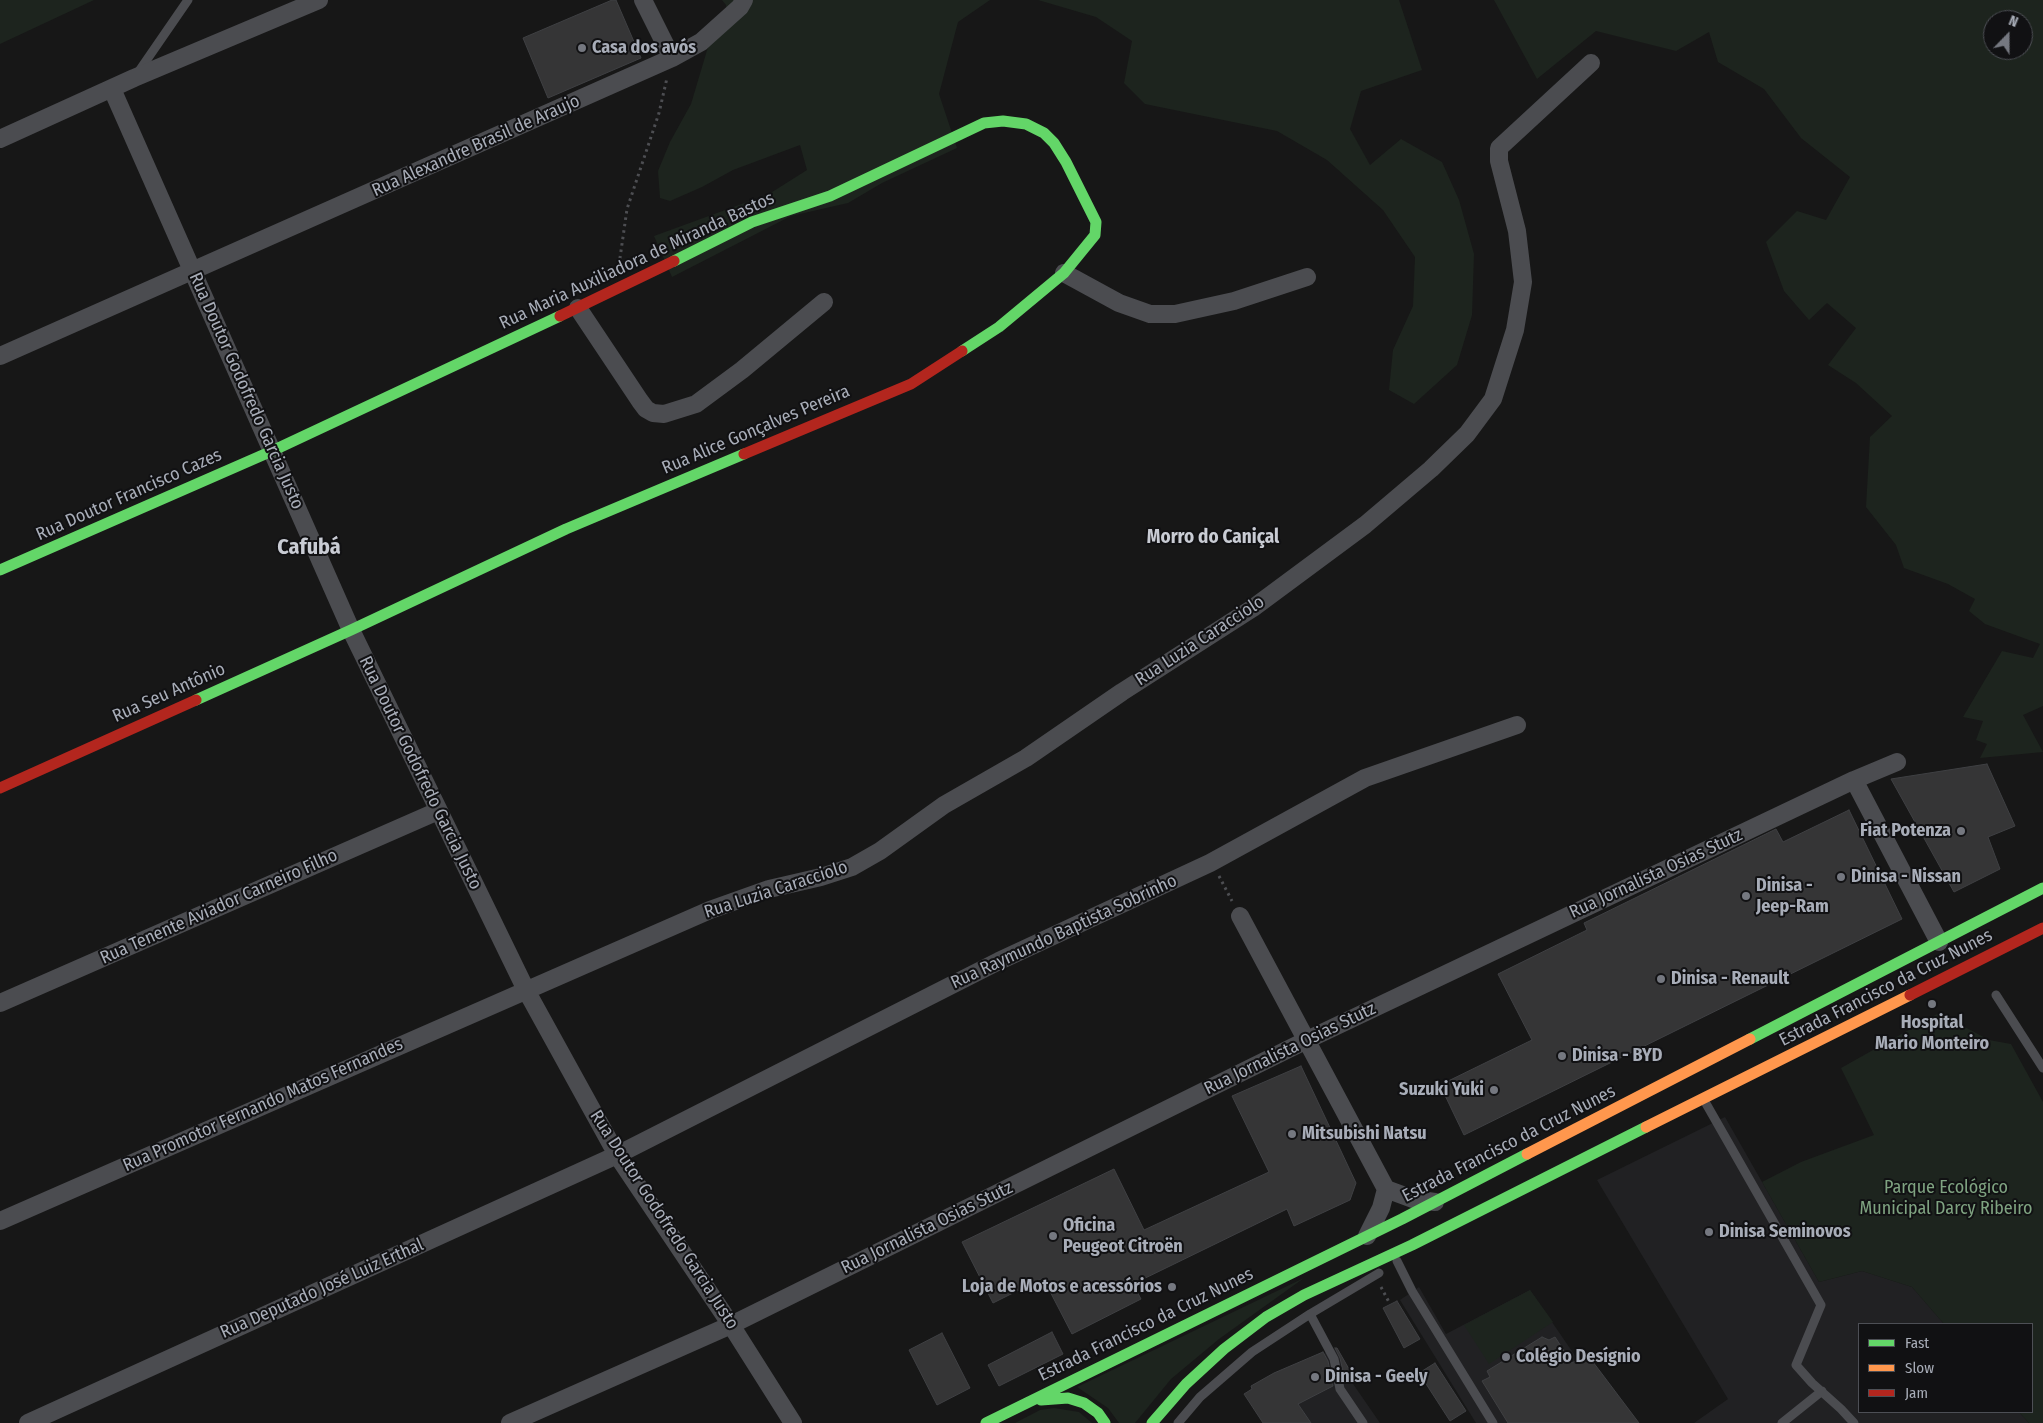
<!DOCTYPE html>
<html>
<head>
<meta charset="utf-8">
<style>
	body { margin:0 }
	#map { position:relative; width:2043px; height:1423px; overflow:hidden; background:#171717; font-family:"Fira Sans Condensed",sans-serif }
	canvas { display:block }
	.legend { position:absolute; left:1858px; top:1323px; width:175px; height:90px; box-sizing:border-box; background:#111113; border:1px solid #4d4f55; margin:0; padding:6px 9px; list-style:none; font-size:15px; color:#a8adb8 }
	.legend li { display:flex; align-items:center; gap:10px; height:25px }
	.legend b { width:25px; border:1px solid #4d4f55 }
	.north { position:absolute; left:1983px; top:10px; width:50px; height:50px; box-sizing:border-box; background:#111113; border:1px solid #4d4f55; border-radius:50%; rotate:22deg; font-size:14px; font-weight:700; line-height:20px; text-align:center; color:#a8adb8 }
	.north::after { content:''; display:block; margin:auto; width:18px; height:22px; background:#757880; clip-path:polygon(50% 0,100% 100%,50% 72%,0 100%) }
</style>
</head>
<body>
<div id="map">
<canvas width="2043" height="1423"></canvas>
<ul class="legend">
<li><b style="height:6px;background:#63d668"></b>Fast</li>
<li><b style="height:6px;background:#ff974d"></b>Slow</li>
<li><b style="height:6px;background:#b3261e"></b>Jam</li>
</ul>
<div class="north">N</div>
</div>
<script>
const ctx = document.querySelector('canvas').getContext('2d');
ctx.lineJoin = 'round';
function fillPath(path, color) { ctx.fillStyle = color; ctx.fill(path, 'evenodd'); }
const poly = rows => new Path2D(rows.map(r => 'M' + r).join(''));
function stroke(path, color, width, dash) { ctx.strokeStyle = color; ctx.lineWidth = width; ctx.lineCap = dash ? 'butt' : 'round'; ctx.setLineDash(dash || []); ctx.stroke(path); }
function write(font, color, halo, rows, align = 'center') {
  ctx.font = font + ' "Fira Sans Condensed",sans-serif'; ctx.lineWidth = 4; ctx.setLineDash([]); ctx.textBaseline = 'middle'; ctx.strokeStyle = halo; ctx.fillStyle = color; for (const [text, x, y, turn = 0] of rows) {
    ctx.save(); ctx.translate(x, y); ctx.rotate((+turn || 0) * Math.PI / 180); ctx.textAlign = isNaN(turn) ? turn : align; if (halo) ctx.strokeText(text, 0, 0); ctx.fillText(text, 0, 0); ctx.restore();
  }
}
const built = poly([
	[1725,1117,1819,1282,1862,1271,1912,1287,1944,1324,1859,1324,1859,1412,2019,1412,2029,1423,1694,1423,1728,1399,1597,1180],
	[1419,1287,1446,1334,1530,1290,1578,1360,1634,1423,1476,1423,1400,1300],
	[1337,1348,1353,1376,1349,1378,1380,1423,1311,1423,1276,1372]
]);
const green = poly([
	[0,0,94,0,0,44],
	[722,0,990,0,958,22,939,94,957,148,882,183,848,203,791,216,672,277,654,236,769,194,807,170,800,145,733,170,702,187,670,201,660,198,658,171,670,142,691,104,708,47,729,28,726,5],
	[1038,0,1399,0,1422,70,1361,91,1350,129,1370,165,1401,139,1442,162,1459,200,1474,254,1472,315,1457,365,1414,404,1389,390,1393,350,1413,306,1415,257,1383,210,1327,160,1277,131,1145,104,1124,83,1132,41,1096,17],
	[1494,0,2043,0,2043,706,2023,715,2043,752,1980,758,1987,744,1976,740,1983,721,1963,717,2002,651,2033,658,2040,644,1985,624,1969,611,1975,599,1948,584,1904,568,1896,545,1866,507,1870,437,1892,416,1856,383,1828,365,1856,328,1827,303,1809,320,1784,291,1766,242,1797,211,1826,220,1850,177,1801,138,1764,89,1718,62,1709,32,1676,51,1596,31,1537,79],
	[1993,20,2023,20,2023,50,1993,50],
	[1939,1013,1989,1040,2011,1044,2043,1102,2043,1423,2029,1423,2019,1412,2032,1412,2032,1324,1944,1324,1912,1287,1862,1271,1819,1282,1762,1182,1801,1162,1874,1135,1841,1068],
	[1304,1278,1219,1339,1171,1379,1135,1423,1119,1423,1108,1408,1077,1387],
	[1530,1290,1553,1322,1489,1364,1464,1325],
	[1054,1408,1079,1412,1092,1423,1015,1423,1040,1410]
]);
const building = poly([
	[612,0,616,0,641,58,548,98,523,38,612,0],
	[1987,764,2015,826,1988,837,2000,869,1954,892,1891,779,1987,764],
	[1849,810,1902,919,1464,1135,1440,1085,1532,1040,1498,974,1587,930,1584,923,1776,829,1783,842,1849,810],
	[1301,1066,1356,1183,1350,1200,1294,1226,1287,1209,1133,1284,1141,1299,1072,1334,1043,1278,993,1303,962,1242,1114,1169,1144,1230,1269,1172,1232,1096,1301,1066],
	[1397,1301,1420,1339,1404,1348,1383,1308,1397,1301],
	[1052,1332,1063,1354,999,1386,988,1365,1052,1332],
	[942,1333,970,1388,937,1405,909,1350,942,1333],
	[1542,1337,1549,1340,1555,1337,1572,1363,1587,1354,1639,1423,1508,1423,1482,1381,1490,1377,1487,1371,1542,1337],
	[1335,1348,1337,1348,1353,1376,1345,1380,1340,1358,1335,1348],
	[1323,1352,1328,1361,1333,1386,1298,1404,1311,1423,1263,1423,1244,1394,1252,1389,1251,1386,1274,1373,1323,1352],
	[1435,1363,1466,1411,1450,1421,1419,1373,1435,1363]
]);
const path = poly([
	[620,265,620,258,627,209,659,113,667,78],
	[1219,876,1232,901],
	[1381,1287,1390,1304]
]);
const lane = poly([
	[137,74,188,0],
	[1996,995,2043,1068],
	[1704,1100,1821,1305,1796,1365,1812,1383,1841,1409,1854,1423],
	[1397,1261,1412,1291,1493,1423],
	[1310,1314,1334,1359,1340,1389,1363,1423],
	[1178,1423,1200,1397,1252,1352,1310,1314,1379,1273],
	[1782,1423,1822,1391]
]);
const street = poly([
	[643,0,672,58],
	[112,89,351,630,526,990,617,1155,731,1325,793,1423],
	[0,139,134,78,319,0],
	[1064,273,1119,303,1150,314,1175,314,1234,301,1307,277],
	[578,308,640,401,646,409,653,413,664,414,696,404,742,370,824,302],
	[0,356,672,58,701,42,740,7,744,0],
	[1897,762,1854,780,1939,942],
	[1240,916,1386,1189],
	[0,1003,438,811],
	[0,1221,710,910,769,889,821,877,852,867,880,851,944,805,1026,758,1122,692,1253,608,1365,525,1431,469,1467,434,1493,399,1515,330,1523,282,1517,231,1499,161,1499,148,1591,63],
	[1367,1236,1381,1208,1386,1189,1413,1199,1435,1202],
	[28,1423,617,1155,999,961,1210,863,1365,778,1517,725],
	[510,1423,731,1325,1307,1040,1854,780]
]);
const fast = poly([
	[674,261,752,222,830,196,984,123,1003,121,1026,124,1044,133,1054,143,1066,162,1096,222,1095,235,1064,273,999,327,962,351],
	[0,570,272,451,560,316],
	[196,700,351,630,566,529,744,454],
	[1750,1039,2043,888],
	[1041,1400,1068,1398,1084,1403,1098,1413,1105,1423],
	[986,1423,1402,1219,1527,1154],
	[1152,1423,1186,1384,1224,1349,1266,1317,1304,1295,1412,1245,1646,1127]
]);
const slow = poly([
	[1646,1127,1910,995],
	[1527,1154,1750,1039]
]);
const jam = poly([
	[560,316,674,261],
	[744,454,911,384,962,351],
	[0,788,196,700],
	[1910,995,2043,928]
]);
const markers = [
	[582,48,5,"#757880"],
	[1961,831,5,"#757880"],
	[1841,877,5,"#757880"],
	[1746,896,5,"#757880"],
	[1661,979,5,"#757880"],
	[1932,1004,5,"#757880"],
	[1562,1056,5,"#757880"],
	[1494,1090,5,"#757880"],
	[1292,1134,5,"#757880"],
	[1709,1232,5,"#757880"],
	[1053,1236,5,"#757880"],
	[1172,1287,5,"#757880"],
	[1506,1357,5,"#757880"],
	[1315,1377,5,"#757880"]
];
const poiNames = [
	["Casa dos avós",592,48],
	["Fiat Potenza",1951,831,"right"],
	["Dinisa - Nissan",1851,877],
	["Dinisa -",1756,886],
	["Jeep-Ram",1756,907],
	["Dinisa - Renault",1671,979],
	["Hospital",1932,1023,"center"],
	["Mario Monteiro",1932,1044,"center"],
	["Dinisa - BYD",1572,1056],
	["Suzuki Yuki",1484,1090,"right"],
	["Mitsubishi Natsu",1302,1134],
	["Oficina",1063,1226],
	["Peugeot Citroën",1063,1247],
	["Dinisa Seminovos",1719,1232],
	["Loja de Motos e acessórios",1162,1287,"right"],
	["Colégio Desígnio",1516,1357],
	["Dinisa - Geely",1325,1377]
];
const streetNames = [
	["Rua Alexandre Brasil de Araujo",476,146,-24],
	["Rua Maria Auxiliadora de Miranda Bastos",637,261,-25],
	["Rua Doutor Godofredo Garcia Justo",246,391,66],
	["Rua Alice Gonçalves Pereira",756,430,-23],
	["Rua Doutor Francisco Cazes",129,495,-24],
	["Rua Luzia Caracciolo",1200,641,-33],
	["Rua Seu Antônio",169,693,-24],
	["Rua Doutor Godofredo Garcia Justo",420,773,64],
	["Rua Jornalista Osias Stutz",1656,874,-25],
	["Rua Luzia Caracciolo",776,890,-18],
	["Rua Tenente Aviador Carneiro Filho",219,907,-24],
	["Rua Raymundo Baptista Sobrinho",1064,932,-25],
	["Estrada Francisco da Cruz Nunes",1886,988,-27],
	["Rua Jornalista Osias Stutz",1290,1049,-26],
	["Rua Promotor Fernando Matos Fernandes",263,1105,-24],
	["Estrada Francisco da Cruz Nunes",1509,1144,-27],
	["Rua Doutor Godofredo Garcia Justo",664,1220,57],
	["Rua Jornalista Osias Stutz",927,1228,-26],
	["Rua Deputado José Luiz Erthal",322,1289,-24],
	["Estrada Francisco da Cruz Nunes",1146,1325,-26]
];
const parkNames = [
	["Parque Ecológico",1946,1188],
	["Municipal Darcy Ribeiro",1946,1209]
];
const neighbourhoodNames = [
	["Morro do Caniçal",1213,538]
];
const districtNames = [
	["Cafubá",309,548]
];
fillPath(built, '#212123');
fillPath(green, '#1d241e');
fillPath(building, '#353536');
stroke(building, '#3f4043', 1);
stroke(path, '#4d4e52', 3, [2.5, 4]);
stroke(lane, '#4b4c50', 9);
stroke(street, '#4b4c50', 18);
stroke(fast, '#63d668', 11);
stroke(slow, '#ff974d', 11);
stroke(jam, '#b3261e', 11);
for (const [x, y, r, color] of markers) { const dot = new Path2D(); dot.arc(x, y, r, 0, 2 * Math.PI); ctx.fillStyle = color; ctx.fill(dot); stroke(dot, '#111113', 2); }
write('bold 18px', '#a8adb8', '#111113', poiNames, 'left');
write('18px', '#a8adb8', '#111113', streetNames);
write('18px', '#7fa381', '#111113', parkNames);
write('bold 19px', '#c9ccd4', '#111113', neighbourhoodNames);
write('bold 22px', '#c9ccd4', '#111113', districtNames);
</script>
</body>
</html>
